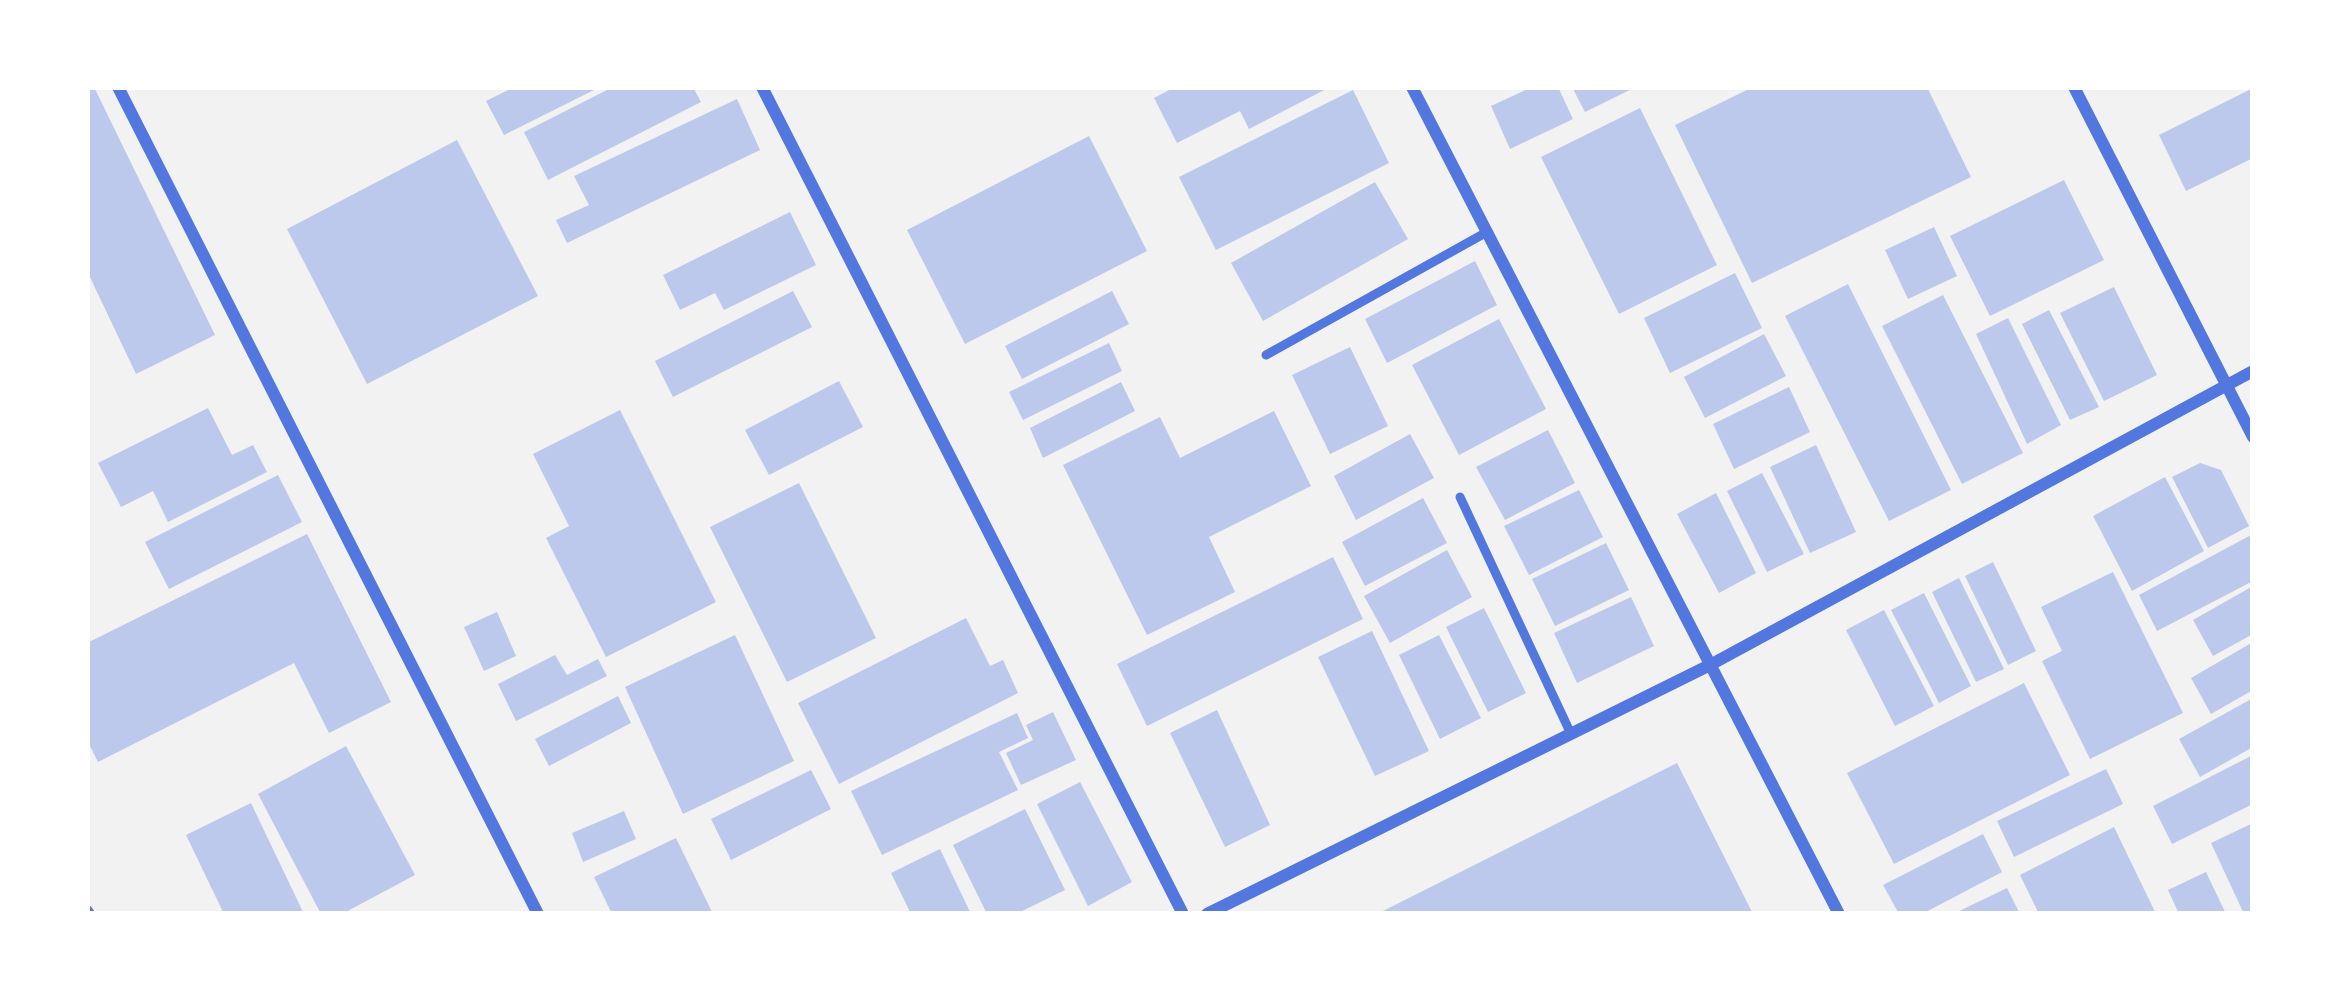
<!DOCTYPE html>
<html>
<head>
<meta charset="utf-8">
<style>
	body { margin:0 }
	#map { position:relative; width:2340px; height:1001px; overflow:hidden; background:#f2f2f2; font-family:"Alegreya Sans",sans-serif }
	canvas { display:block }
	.frame { position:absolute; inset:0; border:90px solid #fff; pointer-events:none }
</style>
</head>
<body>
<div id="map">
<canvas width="2340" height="1001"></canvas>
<div class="frame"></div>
</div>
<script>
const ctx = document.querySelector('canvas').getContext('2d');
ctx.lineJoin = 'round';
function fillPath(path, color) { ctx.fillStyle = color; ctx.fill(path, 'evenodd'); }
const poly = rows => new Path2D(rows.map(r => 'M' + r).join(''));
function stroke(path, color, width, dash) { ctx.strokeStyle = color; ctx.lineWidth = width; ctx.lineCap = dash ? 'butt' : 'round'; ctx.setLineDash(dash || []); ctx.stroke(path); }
const building = poly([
	[87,87,94,87,215,335,136,374,87,271],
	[514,87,600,87,504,135,486,101],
	[613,87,693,87,701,102,548,180,524,132],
	[1175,87,1330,87,1249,129,1240,111,1177,143,1154,98],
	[1532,87,1558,87,1573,119,1510,149,1491,106],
	[1572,87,1636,87,1585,112],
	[1753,87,1927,87,1971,177,1752,283,1675,125],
	[2253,88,2253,158,2186,191,2159,135],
	[1353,90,1389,163,1216,250,1179,177],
	[737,99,760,150,567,243,556,220,589,205,574,176],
	[1640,108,1717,265,1619,314,1541,157],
	[1089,136,1147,251,965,344,907,230],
	[457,140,538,296,367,384,287,229],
	[2064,180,2104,260,1990,316,1950,236],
	[1375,182,1408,239,1263,321,1231,263],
	[790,212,816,265,724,310,715,293,680,310,663,275],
	[1934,227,1957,276,1908,299,1885,250],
	[1475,261,1497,305,1387,363,1365,319],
	[1735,273,1762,328,1670,373,1644,318],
	[1848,284,1951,490,1889,521,1785,316],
	[2114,287,2157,375,2104,401,2060,313],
	[793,291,812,327,673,397,655,361],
	[1112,291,1129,324,1022,379,1005,346],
	[1943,295,2023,453,1962,484,1882,326],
	[2049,310,2099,407,2070,420,2022,324],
	[2008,318,2061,425,2027,444,1976,334],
	[1499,319,1546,409,1459,455,1412,365],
	[1764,334,1786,376,1705,418,1684,377],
	[1109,343,1122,371,1023,420,1009,392],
	[1350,347,1388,426,1330,454,1292,375],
	[839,381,863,427,769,475,745,430],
	[1121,382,1135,411,1043,458,1030,428],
	[1789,387,1810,432,1734,469,1713,424],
	[208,408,232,455,253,445,267,472,168,522,153,491,121,507,98,463],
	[620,410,716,602,606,657,546,538,569,526,533,454],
	[1274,411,1311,486,1209,537,1235,592,1147,635,1063,465,1160,417,1180,458],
	[1548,430,1575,483,1505,520,1476,467],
	[1410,434,1434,478,1356,520,1334,476],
	[1816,445,1856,532,1810,553,1770,467],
	[2200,463,2221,470,2249,526,2208,548,2172,477],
	[1762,473,1804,554,1767,572,1727,491],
	[278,475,302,522,169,589,145,542],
	[2165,477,2204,551,2132,591,2093,516],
	[799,483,876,638,787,682,710,527],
	[1579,490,1603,537,1529,575,1504,526],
	[1716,493,1756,573,1719,593,1677,514],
	[1423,498,1447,543,1365,586,1342,542],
	[307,534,391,702,329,733,294,663,98,762,87,740,87,643],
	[2253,534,2253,581,2157,631,2139,595],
	[1606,543,1629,590,1555,626,1532,579],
	[1447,550,1472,597,1390,643,1364,596],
	[1333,557,1363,619,1147,726,1117,664],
	[1993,562,2036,651,2008,665,1965,576],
	[2113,572,2183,713,2090,759,2042,661,2062,651,2041,607],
	[1959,578,2004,669,1976,682,1932,592],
	[2253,586,2253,634,2213,656,2193,620],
	[1924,593,1971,686,1939,703,1891,610],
	[1631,597,1654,646,1577,683,1554,633],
	[1484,608,1526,693,1488,712,1446,627],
	[1884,610,1934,706,1895,726,1846,630],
	[497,612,516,656,484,671,464,627],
	[966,618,990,666,1003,660,1018,693,839,784,798,703],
	[1372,631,1429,751,1375,776,1318,657],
	[735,635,794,761,683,814,625,687],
	[1439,635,1481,718,1440,739,1399,655],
	[2253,642,2253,690,2211,714,2191,678],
	[555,655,567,675,598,659,607,676,516,721,498,684],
	[2024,683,2070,775,1894,864,1847,773],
	[618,696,631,723,549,766,535,739],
	[2253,698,2253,747,2200,777,2179,739],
	[1217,710,1270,825,1225,847,1170,733],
	[1053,712,1076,760,1021,785,1006,753,1033,740,1026,725],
	[1017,713,1028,738,999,752,1018,790,882,855,851,791],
	[346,746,415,875,342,914,321,914,258,794],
	[2253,755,2253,804,2172,844,2153,806],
	[1677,763,1753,914,1377,914],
	[2106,769,2123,804,2014,857,1997,821],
	[811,770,831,809,731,860,711,819],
	[1080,782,1132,882,1088,906,1037,804],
	[251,803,304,914,224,914,186,835],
	[1025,809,1065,890,1016,914,987,914,953,845],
	[624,811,636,839,583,862,572,833],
	[2253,823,2253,914,2244,914,2211,843],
	[2114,827,2156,914,2039,914,2020,875],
	[1983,834,2002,872,1922,914,1899,914,1883,885],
	[676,838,713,914,612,914,594,877],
	[940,849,971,914,911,914,891,873],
	[2206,872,2226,914,2179,914,2168,890],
	[2007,888,2020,914,1953,914]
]);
const service = poly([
	[1266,355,1487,232],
	[1460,497,1571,734]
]);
const minor = poly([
	[118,87,538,914],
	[762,87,1183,914],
	[1412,87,1839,914],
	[2074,87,2253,437],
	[87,911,89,914],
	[1207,914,1710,665,2253,371]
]);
fillPath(building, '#bdc9ec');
stroke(service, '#5277de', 9);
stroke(minor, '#5277de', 12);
</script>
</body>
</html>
